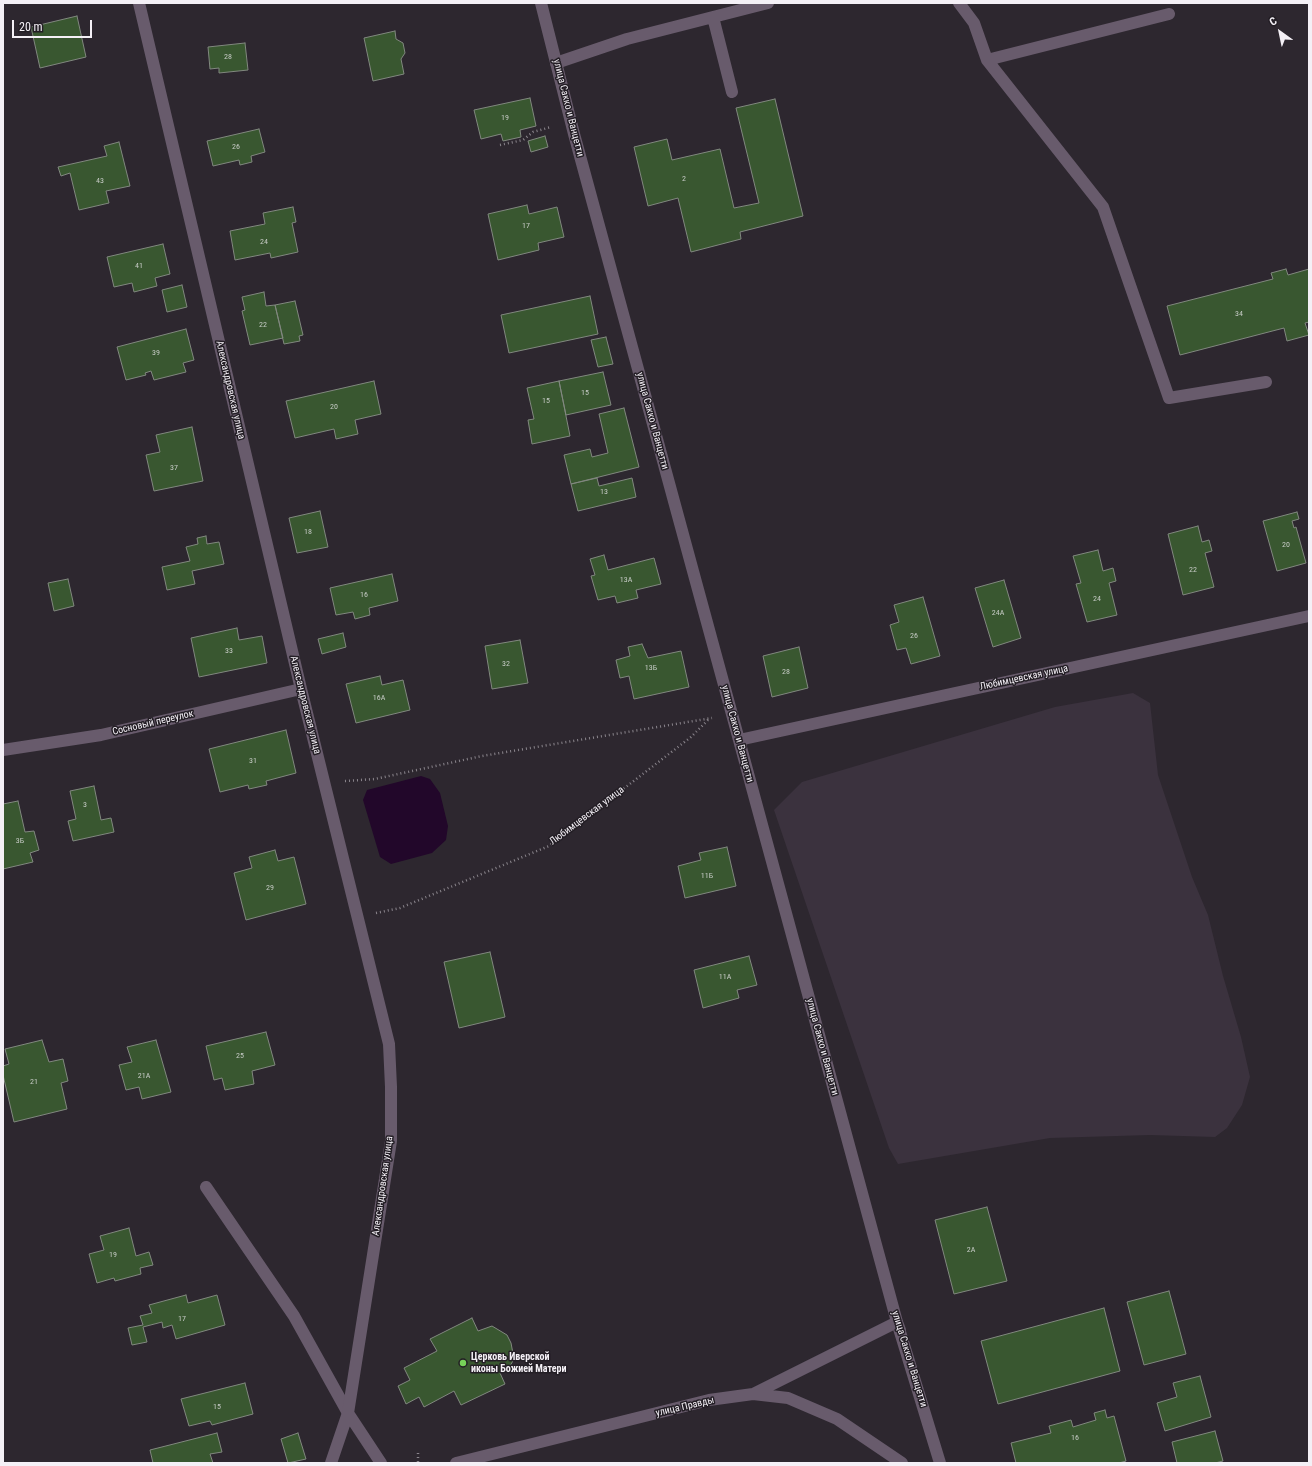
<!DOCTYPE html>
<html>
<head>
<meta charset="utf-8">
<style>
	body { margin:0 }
	#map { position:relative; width:1312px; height:1466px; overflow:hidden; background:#2d272f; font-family:"Roboto Condensed",sans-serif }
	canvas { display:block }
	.frame { position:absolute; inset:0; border:4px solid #f4f0f6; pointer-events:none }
	.north { position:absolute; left:1260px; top:12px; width:40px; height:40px; -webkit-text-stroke:3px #231e25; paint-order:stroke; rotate:327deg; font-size:11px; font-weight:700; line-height:16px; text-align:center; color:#f4f0f6 }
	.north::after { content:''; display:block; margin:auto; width:14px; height:18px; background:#f4f0f6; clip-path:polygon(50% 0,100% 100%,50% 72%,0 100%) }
	.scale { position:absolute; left:12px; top:20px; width:80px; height:18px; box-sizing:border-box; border:2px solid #f4f0f6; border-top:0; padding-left:5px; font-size:12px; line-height:14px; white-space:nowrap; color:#f4f0f6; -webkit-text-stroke:3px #231e25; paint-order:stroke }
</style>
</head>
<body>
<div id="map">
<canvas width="1312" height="1466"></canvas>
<div class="frame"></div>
<div class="north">С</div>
<div class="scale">20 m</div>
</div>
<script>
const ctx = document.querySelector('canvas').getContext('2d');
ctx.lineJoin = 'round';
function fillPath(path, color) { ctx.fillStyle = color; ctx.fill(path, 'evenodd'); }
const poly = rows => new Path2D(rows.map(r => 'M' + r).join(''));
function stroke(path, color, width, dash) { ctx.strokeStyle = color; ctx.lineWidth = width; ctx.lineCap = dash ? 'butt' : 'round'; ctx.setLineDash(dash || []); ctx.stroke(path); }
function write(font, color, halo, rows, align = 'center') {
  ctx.font = font + ' "Roboto Condensed",sans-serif'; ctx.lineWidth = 3; ctx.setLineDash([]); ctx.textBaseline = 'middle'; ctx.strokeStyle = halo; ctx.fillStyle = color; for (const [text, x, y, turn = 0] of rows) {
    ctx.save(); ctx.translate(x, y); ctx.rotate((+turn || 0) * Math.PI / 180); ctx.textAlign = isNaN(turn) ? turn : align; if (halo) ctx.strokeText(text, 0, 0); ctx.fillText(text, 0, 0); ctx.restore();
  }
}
const built = poly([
	[1133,693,1150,703,1158,775,1192,877,1208,915,1223,976,1241,1037,1250,1077,1242,1105,1227,1128,1215,1137,1150,1135,1050,1138,898,1164,889,1148,774,810,802,782,1055,707]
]);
const water = poly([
	[421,776,430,779,440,793,448,826,446,840,432,853,391,864,380,857,363,800,367,790]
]);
const building = poly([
	[77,16,86,57,40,68,31,27,77,16],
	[395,31,396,39,403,43,405,53,401,59,404,74,373,81,364,38,395,31],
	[245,43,248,70,219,73,219,68,210,69,208,47,245,43],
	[530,98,536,126,520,130,521,137,503,141,501,134,481,139,474,110,530,98],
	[775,99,803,216,740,232,741,239,691,252,678,198,648,206,634,147,667,139,672,160,720,149,734,208,759,203,736,108,775,99],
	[259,129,265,152,251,156,252,162,240,165,239,160,213,166,207,141,259,129],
	[545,136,548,147,531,152,528,141,545,136],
	[119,142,130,186,106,191,109,203,79,210,70,173,61,176,58,167,107,156,104,146,119,142],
	[527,205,529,214,557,207,564,237,538,243,539,250,498,260,488,214,527,205],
	[293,207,296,222,292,223,298,252,271,258,270,253,235,260,230,231,265,224,263,213,293,207],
	[163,244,170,274,155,278,157,286,134,292,132,283,114,287,107,257,163,244],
	[1286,269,1288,275,1309,269,1309,322,1305,323,1309,335,1287,341,1284,328,1180,355,1167,306,1273,279,1271,273,1286,269],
	[182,285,187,307,167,312,162,290,182,285],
	[264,292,266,306,275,305,283,338,250,345,242,311,245,310,242,297,264,292],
	[590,296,598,334,509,353,501,315,590,296],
	[295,301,303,335,299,336,300,341,284,344,275,305,295,301],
	[186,329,194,360,183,363,186,372,154,380,151,371,145,373,146,375,126,380,117,347,186,329],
	[606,337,613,364,598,367,591,340,606,337],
	[603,372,611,405,566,415,559,381,603,372],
	[374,381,381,414,355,420,358,434,336,439,334,429,295,438,286,401,374,381],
	[559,381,570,436,532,444,528,420,534,419,527,388,559,381],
	[624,408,639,467,571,484,564,455,590,449,592,457,608,453,599,414,624,408],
	[192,427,203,481,154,491,146,455,160,452,156,435,192,427],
	[597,478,599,486,632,478,636,497,578,511,571,484,597,478],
	[320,511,328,547,297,553,289,518,320,511],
	[1297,512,1299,519,1292,521,1294,528,1296,527,1306,563,1277,571,1263,521,1297,512],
	[1198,526,1202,542,1209,540,1212,551,1205,553,1214,587,1183,595,1168,534,1198,526],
	[206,536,207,544,219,542,224,564,192,571,195,584,167,590,162,567,190,561,186,547,198,544,197,538,206,536],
	[1098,550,1103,571,1113,568,1116,581,1109,583,1117,615,1087,622,1076,584,1081,583,1073,556,1098,550],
	[604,555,608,570,654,558,661,584,636,590,638,598,617,603,615,596,598,600,591,576,595,575,590,559,604,555],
	[392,574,398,601,369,608,370,615,355,619,353,612,336,615,330,588,392,574],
	[68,579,74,606,54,611,48,583,68,579],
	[1004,580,1021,638,993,647,975,588,1004,580],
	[923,597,940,656,911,664,906,648,897,650,890,625,899,622,894,605,923,597],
	[237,628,239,640,262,636,267,663,199,677,191,638,237,628],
	[343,633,346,647,322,654,318,639,343,633],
	[520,640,528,683,492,689,485,646,520,640],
	[642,644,648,658,681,651,689,687,634,699,629,676,620,678,616,660,630,656,628,647,642,644],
	[799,647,808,688,772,697,763,656,799,647],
	[380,676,382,685,403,680,410,710,356,723,346,684,380,676],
	[286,730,296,773,266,781,267,785,249,789,248,785,220,792,209,749,286,730],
	[94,786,101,820,111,818,114,832,73,841,68,821,76,819,70,791,94,786],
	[18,801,25,832,34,831,39,850,30,853,33,862,3,869,3,804,18,801],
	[727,847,736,886,685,898,678,866,701,860,699,853,727,847],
	[275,850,278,861,294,857,306,904,246,920,234,873,252,868,249,857,275,850],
	[490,952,505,1017,459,1028,444,962,490,952],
	[749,956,757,985,737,990,739,998,703,1008,694,970,749,956],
	[266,1032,275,1065,252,1071,254,1084,225,1090,222,1078,214,1080,206,1046,266,1032],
	[42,1040,49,1062,63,1059,68,1081,61,1083,67,1109,14,1122,3,1075,3,1066,9,1064,5,1049,42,1040],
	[156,1040,171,1092,142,1099,139,1087,126,1090,119,1065,132,1062,127,1047,156,1040],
	[987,1207,1007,1281,954,1294,935,1220,987,1207],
	[129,1228,136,1256,149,1252,153,1265,140,1268,141,1274,115,1281,114,1278,97,1283,89,1254,104,1250,100,1236,129,1228],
	[1169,1291,1186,1354,1144,1365,1127,1302,1169,1291],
	[186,1295,188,1303,217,1295,225,1325,176,1339,172,1325,163,1328,162,1322,143,1327,147,1342,132,1345,128,1328,143,1325,140,1316,152,1313,149,1305,186,1295],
	[1104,1308,1120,1371,998,1404,981,1341,1104,1308],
	[472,1318,478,1331,492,1326,507,1335,511,1343,514,1359,510,1366,500,1373,505,1384,461,1405,454,1391,424,1407,419,1397,406,1404,398,1386,410,1380,404,1368,437,1351,430,1339,472,1318],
	[1200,1376,1211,1417,1165,1431,1157,1403,1177,1397,1173,1383,1200,1376],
	[245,1383,253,1414,212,1425,210,1421,189,1426,181,1399,245,1383],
	[1105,1410,1107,1418,1114,1416,1126,1461,1119,1463,1016,1463,1011,1443,1051,1433,1049,1426,1071,1420,1073,1427,1096,1420,1094,1413,1105,1410],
	[1215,1431,1223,1461,1215,1463,1177,1463,1172,1442,1215,1431],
	[217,1433,222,1452,210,1454,213,1463,153,1463,150,1450,217,1433],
	[298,1433,306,1459,288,1463,281,1439,298,1433]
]);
const path = poly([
	[500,145,523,140,533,132,551,127],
	[345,781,375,779,482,756,712,718],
	[376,913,400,908,549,846,691,737,709,719],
	[418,1453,418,1463]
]);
const lane = poly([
	[959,3,974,23,987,60,1103,207,1169,398,1266,382],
	[713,17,732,92],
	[987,60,1169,14],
	[556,63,627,39,768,3],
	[206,1187,294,1316,348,1413]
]);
const street = poly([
	[139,3,301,689,389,1044,391,1087,391,1141,348,1413,331,1463],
	[541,3,574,134,739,740,897,1322,940,1463],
	[739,740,1309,616],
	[3,750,101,735,301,689],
	[753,1394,897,1322,900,1330],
	[348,1413,381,1463],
	[456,1463,709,1400,753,1394,788,1398,837,1419,902,1463]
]);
const markers = [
	[463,1363,4,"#77d259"]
];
const numberNames = [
	["28",228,57],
	["19",505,118],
	["26",236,147],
	["2",684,179],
	["43",100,181],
	["17",526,226],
	["24",264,242],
	["41",139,266],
	["34",1239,314],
	["22",263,325],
	["39",156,353],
	["15",585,393],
	["15",546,401],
	["20",334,407],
	["37",174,468],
	["13",604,492],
	["18",308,532],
	["20",1286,545],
	["22",1193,570],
	["13А",626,580],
	["16",364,595],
	["24",1097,599],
	["24А",998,613],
	["26",914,636],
	["33",229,651],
	["32",506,664],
	["13Б",651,668],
	["28",786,672],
	["16А",379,698],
	["31",253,761],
	["3",85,805],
	["3Б",20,841],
	["11Б",707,876],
	["29",270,888],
	["11А",725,977],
	["25",240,1056],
	["21А",144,1076],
	["21",34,1082],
	["2А",971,1250],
	["19",113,1255],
	["17",182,1319],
	["15",217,1407],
	["16",1075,1438]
];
const streetNames = [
	["улица Сакко и Ванцетти",568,108,76],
	["Александровская улица",230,390,77],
	["улица Сакко и Ванцетти",652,421,75],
	["Любимцевская улица",1024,678,-12],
	["Александровская улица",305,705,76],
	["Сосновый переулок",153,723,-13],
	["улица Сакко и Ванцетти",737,734,75],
	["Любимцевская улица",587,816,-37],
	["улица Сакко и Ванцетти",822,1047,75],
	["Александровская улица",383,1186,-82],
	["улица Сакко и Ванцетти",909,1359,73],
	["улица Правды",685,1407,-13]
];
const poiNames = [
	["Церковь Иверской",471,1357],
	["иконы Божией Матери",471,1369]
];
fillPath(built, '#3b323e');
fillPath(water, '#22072a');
fillPath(building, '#395730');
stroke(building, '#81887f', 1);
stroke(path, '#8a858c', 2.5, [1, 3]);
stroke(lane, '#685b6c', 12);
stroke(street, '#685b6c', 12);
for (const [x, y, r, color] of markers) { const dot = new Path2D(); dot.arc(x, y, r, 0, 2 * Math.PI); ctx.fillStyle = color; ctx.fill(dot); stroke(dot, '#231e25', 1.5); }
write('8px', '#c5cac4', null, numberNames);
write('10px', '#f4f0f6', '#231e25', streetNames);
write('bold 10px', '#f4f0f6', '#231e25', poiNames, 'left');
</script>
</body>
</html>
